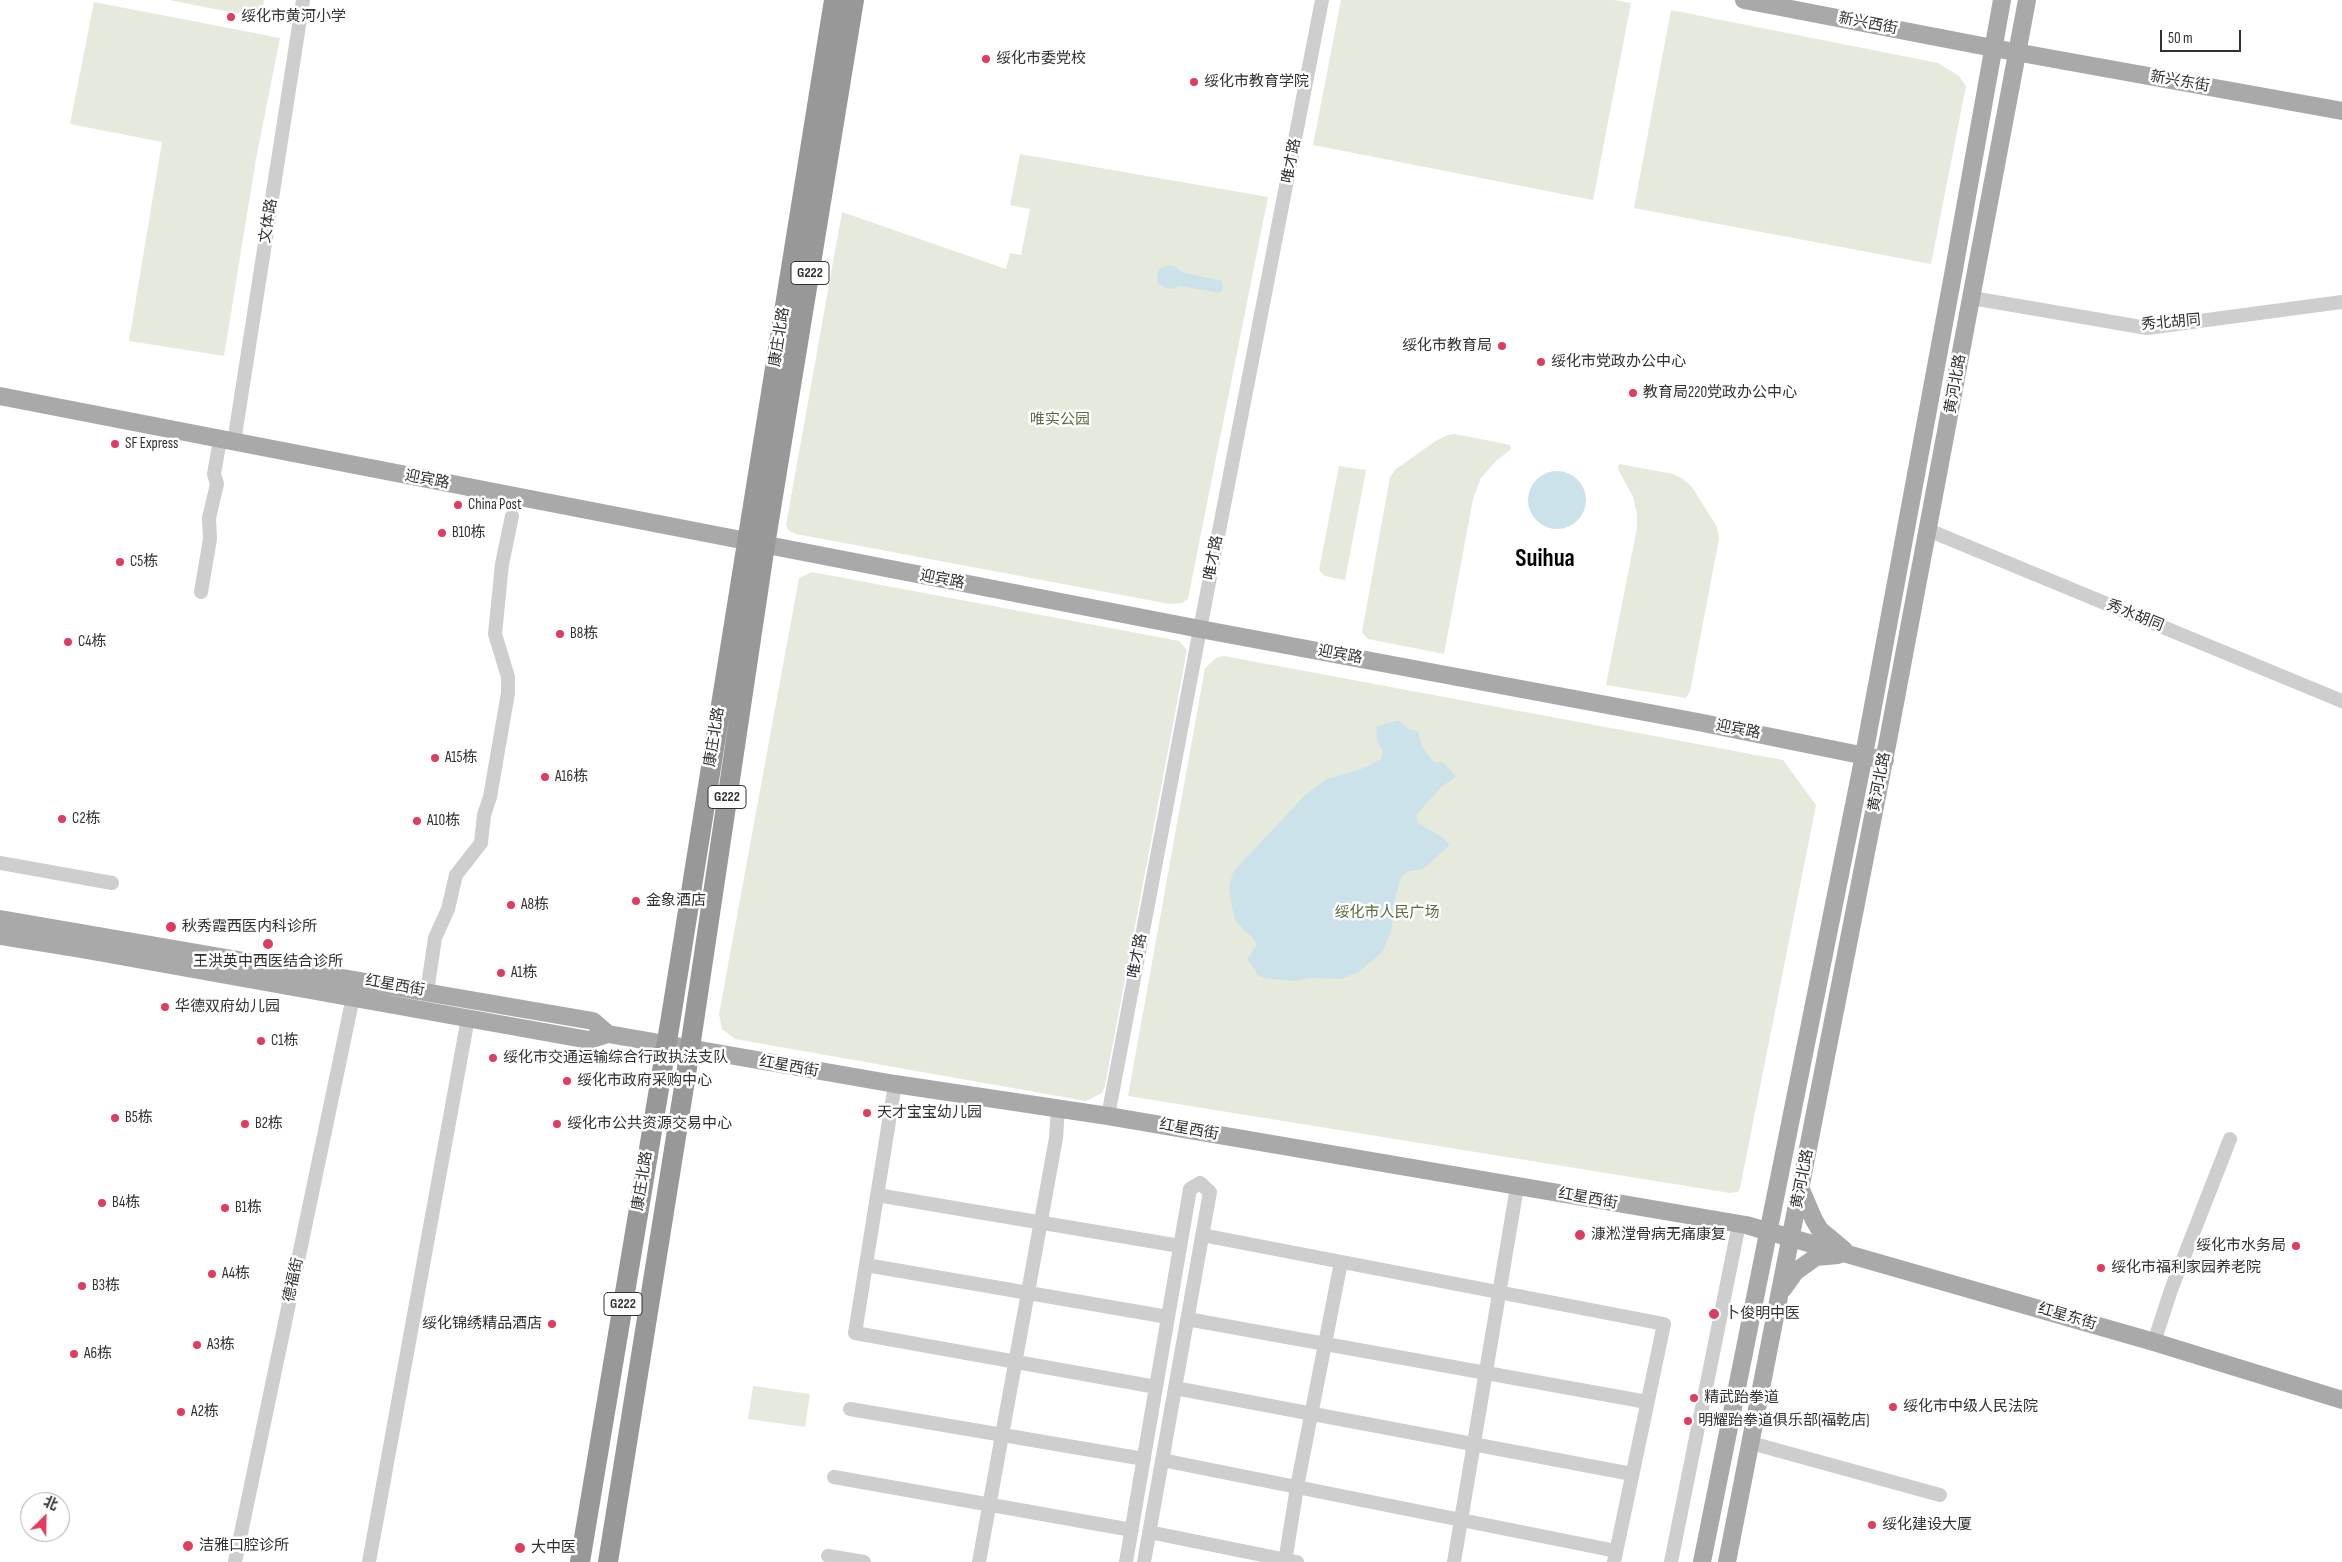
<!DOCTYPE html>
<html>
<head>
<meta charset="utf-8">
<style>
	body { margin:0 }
	#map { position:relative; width:2342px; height:1562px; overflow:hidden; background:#fff; font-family:"Sofia Sans Condensed","Noto Sans SC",sans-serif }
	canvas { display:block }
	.north { position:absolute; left:20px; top:1492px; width:50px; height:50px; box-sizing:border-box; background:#fff; border:1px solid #adadad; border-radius:50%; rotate:23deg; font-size:14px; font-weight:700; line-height:20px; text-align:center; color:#313131 }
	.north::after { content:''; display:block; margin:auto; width:18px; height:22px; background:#df3c5e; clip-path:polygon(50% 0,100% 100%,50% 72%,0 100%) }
	.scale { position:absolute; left:2160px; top:30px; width:81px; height:22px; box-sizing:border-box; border:2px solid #313131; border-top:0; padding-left:6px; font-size:15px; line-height:18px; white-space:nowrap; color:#313131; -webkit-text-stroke:4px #fff; paint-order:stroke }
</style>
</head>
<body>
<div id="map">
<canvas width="2342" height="1562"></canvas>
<div class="north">北</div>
<div class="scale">50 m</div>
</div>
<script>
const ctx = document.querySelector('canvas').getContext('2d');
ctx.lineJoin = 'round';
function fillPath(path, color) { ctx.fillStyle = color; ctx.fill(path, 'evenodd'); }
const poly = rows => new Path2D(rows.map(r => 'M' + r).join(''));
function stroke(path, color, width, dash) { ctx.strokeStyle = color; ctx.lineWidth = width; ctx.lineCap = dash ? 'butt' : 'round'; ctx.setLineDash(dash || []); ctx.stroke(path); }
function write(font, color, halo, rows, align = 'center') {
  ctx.font = font + ' "Sofia Sans Condensed","Noto Sans SC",sans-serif'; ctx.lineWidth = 5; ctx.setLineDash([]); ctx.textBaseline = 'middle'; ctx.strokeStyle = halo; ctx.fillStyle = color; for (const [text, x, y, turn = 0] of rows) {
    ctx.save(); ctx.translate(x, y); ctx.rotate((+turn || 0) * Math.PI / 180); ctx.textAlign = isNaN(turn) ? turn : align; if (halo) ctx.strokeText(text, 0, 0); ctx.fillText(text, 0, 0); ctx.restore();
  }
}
const green = poly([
	[169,0,264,0,261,18],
	[1341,0,1614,0,1631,3,1593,200,1313,145],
	[94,2,280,38,256,159,224,356,129,341,162,142,70,124],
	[1671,10,1938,63,1959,76,1966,86,1931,264,1634,208],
	[1020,154,1268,197,1188,599,1182,603,1170,604,796,534,788,530,786,525,842,212,1006,269,1010,253,1021,255,1030,209,1010,205],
	[1455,434,1511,445,1510,450,1496,461,1481,478,1473,499,1444,654,1368,639,1362,632,1390,477,1396,469,1437,440,1448,435],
	[1619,464,1673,474,1683,479,1692,487,1717,527,1719,539,1690,691,1686,698,1606,685,1637,528,1637,514,1633,497,1618,469],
	[1339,466,1366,470,1345,580,1325,576,1319,570],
	[812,572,1174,640,1179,641,1187,650,1105,1086,1102,1093,1086,1101,735,1039,722,1029,719,1014,799,578],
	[1224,656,1783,760,1816,805,1740,1188,1738,1192,1730,1193,1128,1096,1205,668,1216,658],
	[753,1386,810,1394,805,1427,748,1419]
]);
const water = poly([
	[1170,265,1176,267,1181,272,1222,281,1223,289,1220,293,1179,286,1173,289,1165,288,1158,283,1157,275,1160,268],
	'1528 500a29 29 0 1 1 58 0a29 29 0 1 1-58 0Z',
	[1398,720,1408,729,1418,731,1422,747,1434,762,1443,762,1456,777,1442,786,1416,815,1418,823,1442,837,1450,845,1423,869,1407,872,1401,877,1393,908,1392,928,1383,951,1360,971,1341,979,1312,978,1291,981,1264,978,1258,975,1247,959,1257,945,1251,935,1245,932,1234,918,1229,888,1233,872,1306,794,1327,779,1361,769,1381,759,1383,751,1377,740,1376,727]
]);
const minor = poly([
	[1972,298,2147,328,2342,302],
	[234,442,303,0],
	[1928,530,2342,701],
	[201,592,210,539,209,518,217,484,214,474,220,440],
	[0,863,112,883],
	[427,992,435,938,448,909,456,875,481,843,484,815,490,797,508,693,508,677,495,634,502,564,512,516],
	[895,1084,855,1333,1156,1387],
	[1108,1116,1200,629,1322,0],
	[877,1195,1180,1246],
	[1202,1235,1664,1324,1614,1562],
	[866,1265,1168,1317],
	[1187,1319,1647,1402],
	[2154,1342,2171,1290,2230,1139],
	[1175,1388,1632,1474],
	[850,1409,1144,1459],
	[1751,1443,1940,1495],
	[1162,1460,1616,1551],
	[834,1477,1132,1530],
	[1149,1532,1297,1562],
	[828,1556,864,1562],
	[235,1562,353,997],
	[369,1562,468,1018],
	[979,1562,1056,1138,1058,1108],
	[1126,1562,1190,1189,1200,1183,1210,1192,1144,1562],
	[1285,1562,1297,1487,1341,1262],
	[1454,1562,1517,1187],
	[1671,1562,1739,1224]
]);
const major = poly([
	[1744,0,1993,48,2342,111],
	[0,396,1200,629,1698,722,1885,760],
	[0,919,593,1021,608,1034,589,1040,81,949,0,936],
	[608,1034,895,1084,1108,1116,1746,1225,2154,1342,2342,1400],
	[1802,1192,1814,1220,1820,1230,1844,1250],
	[1783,1289,1795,1272,1816,1257,1838,1255],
	[1702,1562,1864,755,1953,275,2002,0],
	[1727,1562,1889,735,2027,0]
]);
const highway = poly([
	[580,1562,671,1017,834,0],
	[608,1562,687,1068,765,545,854,0]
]);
const markers = [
	[231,17,5,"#df3c5e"],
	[986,59,5,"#df3c5e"],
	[1194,82,5,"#df3c5e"],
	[1502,346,5,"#df3c5e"],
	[1541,362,5,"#df3c5e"],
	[1633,393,5,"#df3c5e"],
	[115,444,5,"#df3c5e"],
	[458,505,5,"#df3c5e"],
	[442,533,5,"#df3c5e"],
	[120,562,5,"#df3c5e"],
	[560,634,5,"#df3c5e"],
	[68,642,5,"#df3c5e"],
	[435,758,5,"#df3c5e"],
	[545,777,5,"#df3c5e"],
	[62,819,5,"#df3c5e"],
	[417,821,5,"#df3c5e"],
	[636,901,5,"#df3c5e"],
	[511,905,5,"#df3c5e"],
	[171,927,6,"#df3c5e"],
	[268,944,6,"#df3c5e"],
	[501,973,5,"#df3c5e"],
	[165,1007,5,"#df3c5e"],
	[261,1041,5,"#df3c5e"],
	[493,1058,5,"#df3c5e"],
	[567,1081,5,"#df3c5e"],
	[867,1113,5,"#df3c5e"],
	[115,1118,5,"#df3c5e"],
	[245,1124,5,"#df3c5e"],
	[557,1124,5,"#df3c5e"],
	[102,1203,5,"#df3c5e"],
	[225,1208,5,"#df3c5e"],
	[1580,1235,6,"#df3c5e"],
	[2296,1246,5,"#df3c5e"],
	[2101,1268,5,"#df3c5e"],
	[212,1274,5,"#df3c5e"],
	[82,1286,5,"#df3c5e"],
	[1714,1314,6,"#df3c5e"],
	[552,1324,5,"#df3c5e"],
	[197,1345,5,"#df3c5e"],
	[74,1354,5,"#df3c5e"],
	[1694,1398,5,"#df3c5e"],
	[1893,1407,5,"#df3c5e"],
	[181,1412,5,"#df3c5e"],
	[1688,1421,5,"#df3c5e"],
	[1872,1525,5,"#df3c5e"],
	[188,1546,6,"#df3c5e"],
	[520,1548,6,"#df3c5e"]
];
const shields = [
	[810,273,38],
	[727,797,38],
	[623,1304,38]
];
const shieldNames = [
	["G222",810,273],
	["G222",727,797],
	["G222",623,1304]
];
const poiNames = [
	["绥化市黄河小学",241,17],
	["绥化市委党校",996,59],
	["绥化市教育学院",1204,82],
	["绥化市教育局",1492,346,"right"],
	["绥化市党政办公中心",1551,362],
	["教育局220党政办公中心",1643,393],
	["SF Express",125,444],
	["China Post",468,505],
	["B10栋",452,533],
	["C5栋",130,562],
	["B8栋",570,634],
	["C4栋",78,642],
	["A15栋",445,758],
	["A16栋",555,777],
	["C2栋",72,819],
	["A10栋",427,821],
	["金象酒店",646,901],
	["A8栋",521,905],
	["秋秀霞西医内科诊所",182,927],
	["王洪英中西医结合诊所",268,962,"center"],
	["A1栋",511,973],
	["华德双府幼儿园",175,1007],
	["C1栋",271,1041],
	["绥化市交通运输综合行政执法支队",503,1058],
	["绥化市政府采购中心",577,1081],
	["天才宝宝幼儿园",877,1113],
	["B5栋",125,1118],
	["B2栋",255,1124],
	["绥化市公共资源交易中心",567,1124],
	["B4栋",112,1203],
	["B1栋",235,1208],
	["漮淞漟骨病无痛康复",1591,1235],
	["绥化市水务局",2286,1246,"right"],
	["绥化市福利家园养老院",2111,1268],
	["A4栋",222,1274],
	["B3栋",92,1286],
	["卜俊明中医",1725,1314],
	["绥化锦绣精品酒店",542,1324,"right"],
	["A3栋",207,1345],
	["A6栋",84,1354],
	["精武跆拳道",1704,1398],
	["绥化市中级人民法院",1903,1407],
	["A2栋",191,1412],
	["明耀跆拳道俱乐部(福乾店)",1698,1421],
	["绥化建设大厦",1882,1525],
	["洁雅口腔诊所",199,1546],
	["大中医",531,1548]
];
const streetNames = [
	["新兴西街",1868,24,11],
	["新兴东街",2180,82,10],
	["唯才路",1292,161,-79],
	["文体路",269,221,-81],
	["秀北胡同",2171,323,-5],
	["康庄北路",780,337,-81],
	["黄河北路",1956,384,-80],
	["迎宾路",427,480,11],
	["唯才路",1214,558,-79],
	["迎宾路",942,580,11],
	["秀水胡同",2135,616,22],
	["迎宾路",1340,655,10],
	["迎宾路",1738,730,11],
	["康庄北路",715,737,-81],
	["黄河北路",1880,782,-79],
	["唯才路",1138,956,-79],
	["红星西街",395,986,10],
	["红星西街",789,1067,10],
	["红星西街",1189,1130,10],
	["黄河北路",1803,1179,-79],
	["康庄北路",643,1181,-81],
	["红星西街",1588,1199,10],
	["德福街",294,1280,-78],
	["红星东街",2067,1317,16]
];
const parkNames = [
	["唯实公园",1060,420],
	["绥化市人民广场",1387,913]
];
const townNames = [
	["Suihua",1545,560]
];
fillPath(green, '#e6eadd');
fillPath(water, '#cbe2ea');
stroke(minor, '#cecece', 14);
stroke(major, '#a9a9a9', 18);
stroke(highway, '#989898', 20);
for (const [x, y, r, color] of markers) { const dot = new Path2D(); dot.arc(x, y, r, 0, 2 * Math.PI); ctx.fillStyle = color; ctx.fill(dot); stroke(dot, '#fff', 2); }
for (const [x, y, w] of shields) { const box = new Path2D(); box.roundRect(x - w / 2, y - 11.5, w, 23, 4); ctx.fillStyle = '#fff'; ctx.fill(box); stroke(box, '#313131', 1); }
write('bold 14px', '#313131', null, shieldNames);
write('15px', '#313131', '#fff', poiNames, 'left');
write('15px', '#313131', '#fff', streetNames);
write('15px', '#5a6c3f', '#fff', parkNames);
write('bold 25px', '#000', '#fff', townNames);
</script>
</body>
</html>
